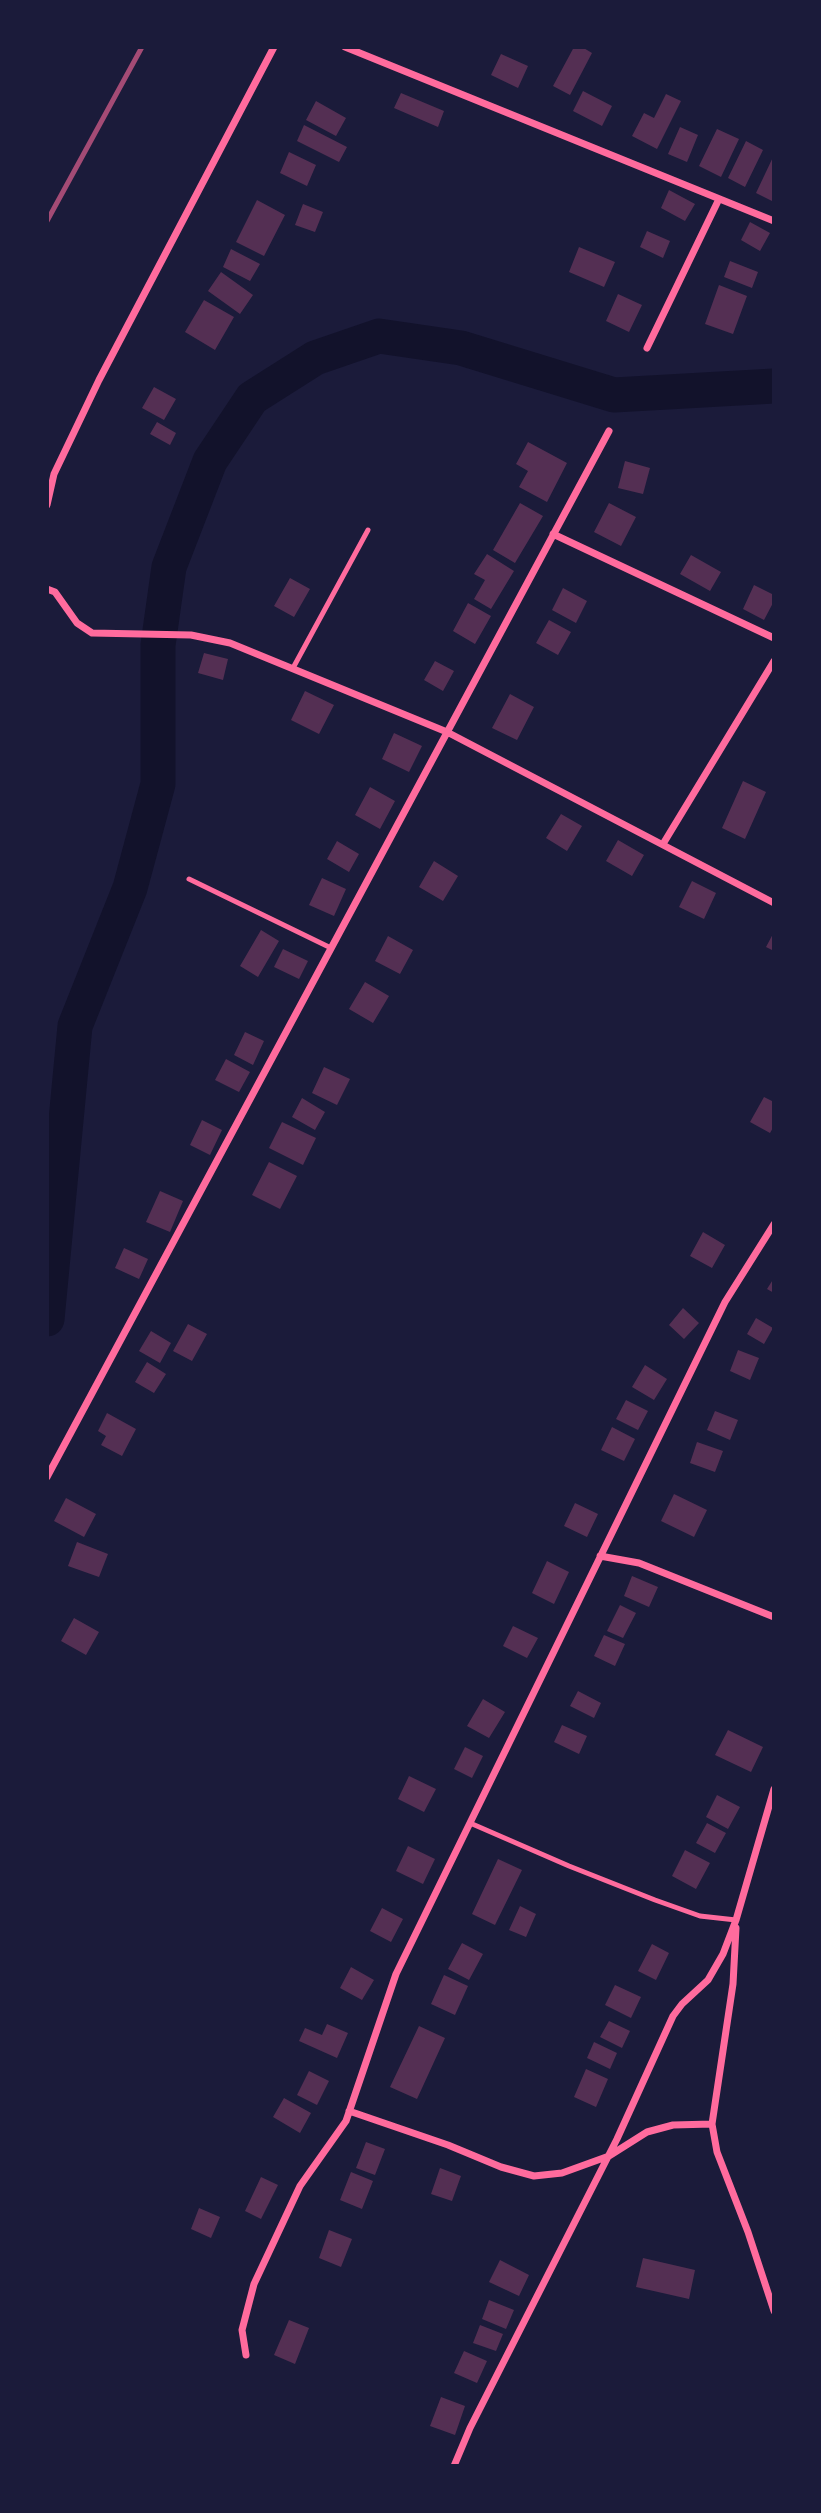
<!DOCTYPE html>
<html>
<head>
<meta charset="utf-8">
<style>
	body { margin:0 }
	#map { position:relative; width:821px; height:2513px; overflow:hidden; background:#1b1b3a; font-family:"DM Sans",sans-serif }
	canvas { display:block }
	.frame { position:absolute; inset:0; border:49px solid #1b1b3a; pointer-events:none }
</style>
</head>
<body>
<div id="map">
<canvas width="821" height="2513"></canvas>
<div class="frame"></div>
</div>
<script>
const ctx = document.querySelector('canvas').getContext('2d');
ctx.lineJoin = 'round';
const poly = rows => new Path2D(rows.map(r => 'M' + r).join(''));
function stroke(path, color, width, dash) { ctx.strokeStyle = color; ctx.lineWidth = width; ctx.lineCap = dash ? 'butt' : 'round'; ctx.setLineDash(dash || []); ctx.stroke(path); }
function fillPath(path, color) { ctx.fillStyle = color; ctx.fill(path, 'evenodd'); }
const river = poly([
	[47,1319,75,1026,130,888,158,784,158,645,169,567,210,461,252,398,315,358,379,336,461,348,614,395,774,386]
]);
const building = poly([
	[574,47,582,47,592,53,570,95,553,86],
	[501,54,528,66,518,88,491,75],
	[583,91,612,106,602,126,573,111],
	[401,93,444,111,438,127,394,108],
	[666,94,681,101,657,149,632,136,644,113,654,118],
	[316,101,346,118,336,136,306,120],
	[304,125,347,147,339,162,297,141],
	[680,127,698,135,687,162,668,154],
	[717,129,739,139,721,177,699,166],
	[746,141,763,150,745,187,728,178],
	[289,152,316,165,307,186,280,173],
	[774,155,774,202,756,193],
	[669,190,695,204,685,221,661,208],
	[257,200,285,215,264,256,236,242],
	[303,204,323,212,315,232,295,225],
	[750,222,770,233,760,251,741,240],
	[647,231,670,241,663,258,640,247],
	[579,247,615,262,604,287,569,272],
	[231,249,260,264,250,281,223,267],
	[730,261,758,272,752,288,724,277],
	[221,272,253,295,240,314,208,291],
	[719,285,747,296,733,334,705,324],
	[618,294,642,305,629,332,606,321],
	[204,300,234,317,215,350,185,332],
	[154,387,176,399,164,420,142,408],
	[157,422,176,433,170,445,150,434],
	[528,442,567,463,547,502,519,487,528,471,516,464],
	[625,461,650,468,643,494,618,488],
	[520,503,543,516,515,563,493,550],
	[609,503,636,517,621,546,594,532],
	[487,554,514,571,491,609,474,599,485,580,474,574],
	[691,555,721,572,710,591,680,574],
	[290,578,310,589,294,617,274,606],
	[754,585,774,595,774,601,764,620,743,609],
	[563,588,587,601,576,623,552,610],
	[468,603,491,616,475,644,453,631],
	[549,620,571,632,558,655,536,643],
	[204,653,228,659,223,680,198,673],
	[435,661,454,671,443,691,424,680],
	[305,691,334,705,319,734,291,720],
	[510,694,534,707,517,740,492,728],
	[394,733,422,746,409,772,382,759],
	[743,781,766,792,745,839,722,828],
	[370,787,395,801,380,829,355,815],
	[561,814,582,826,567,851,546,838],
	[618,840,644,855,632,876,606,861],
	[337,841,359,854,349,872,327,859],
	[434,861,458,876,443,901,419,887],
	[322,878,346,889,334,916,309,905],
	[692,881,716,893,704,919,679,907],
	[261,930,279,941,258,977,240,966],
	[774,932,774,951,766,947],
	[388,936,413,950,400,974,375,961],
	[283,949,308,961,299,979,274,967],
	[365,982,389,996,373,1023,349,1009],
	[245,1032,264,1041,253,1065,234,1055],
	[226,1059,250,1072,239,1092,215,1080],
	[324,1067,350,1079,337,1105,312,1093],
	[764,1097,774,1102,774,1126,770,1133,750,1122],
	[302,1098,325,1112,315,1130,292,1117],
	[202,1120,222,1130,210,1155,190,1145],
	[282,1122,316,1138,303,1165,269,1148],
	[269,1162,297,1176,280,1209,252,1195],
	[160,1191,183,1201,170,1232,146,1222],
	[703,1232,725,1245,712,1268,690,1256],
	[124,1248,148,1259,139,1279,115,1268],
	[774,1278,774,1293,767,1289],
	[683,1308,699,1323,684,1339,669,1325],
	[756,1318,773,1328,764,1344,747,1334],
	[188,1324,207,1334,192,1361,173,1351],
	[151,1331,171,1343,160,1363,139,1351],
	[738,1350,759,1358,750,1380,730,1371],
	[147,1362,166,1374,154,1393,135,1382],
	[645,1365,667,1379,654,1400,632,1387],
	[626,1400,648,1411,638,1430,616,1419],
	[715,1411,738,1420,730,1440,707,1430],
	[107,1413,136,1429,122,1456,101,1445,106,1436,98,1431],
	[612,1427,635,1439,624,1461,601,1450],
	[697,1442,723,1451,715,1472,690,1463],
	[674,1494,707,1510,694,1537,661,1521],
	[66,1498,96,1514,84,1537,54,1521],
	[575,1503,598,1514,587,1537,564,1526],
	[77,1542,108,1554,99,1577,68,1566],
	[547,1561,569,1572,554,1604,532,1593],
	[632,1576,658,1587,649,1607,624,1596],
	[620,1605,636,1613,623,1638,607,1631],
	[74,1618,99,1632,86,1655,61,1641],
	[513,1626,538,1638,527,1658,503,1646],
	[604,1635,625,1644,615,1666,594,1656],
	[578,1691,601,1703,594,1718,570,1706],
	[483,1699,505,1712,489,1738,467,1726],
	[562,1725,587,1736,579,1754,554,1742],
	[728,1730,763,1747,751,1772,715,1755],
	[465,1747,483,1756,472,1778,454,1769],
	[409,1776,436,1789,424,1812,398,1799],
	[717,1795,740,1807,728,1829,706,1817],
	[707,1823,726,1833,715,1853,696,1843],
	[408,1846,435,1859,423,1884,396,1871],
	[685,1850,710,1863,696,1889,672,1876],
	[498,1859,522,1870,495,1925,472,1914],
	[520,1906,536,1914,526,1937,509,1930],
	[382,1908,403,1919,391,1942,370,1931],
	[462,1943,483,1954,469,1980,448,1969],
	[652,1944,669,1953,656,1980,638,1971],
	[351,1967,374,1980,362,2000,340,1988],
	[444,1975,468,1986,455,2015,431,2004],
	[615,1985,641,1997,631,2018,605,2005],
	[609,2021,630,2031,622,2048,600,2037],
	[327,2024,348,2033,337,2058,299,2041,305,2028,322,2035],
	[419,2026,445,2038,417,2099,390,2087],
	[594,2042,617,2053,610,2069,587,2058],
	[586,2069,608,2079,596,2107,574,2097],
	[309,2071,329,2081,317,2105,297,2095],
	[284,2098,311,2113,300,2133,273,2117],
	[366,2142,385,2149,375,2175,356,2168],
	[440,2168,461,2176,452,2201,431,2194],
	[351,2172,373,2181,362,2209,340,2200],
	[261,2177,278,2185,261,2219,245,2211],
	[199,2208,220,2217,211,2238,191,2229],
	[329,2230,352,2239,341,2267,319,2258],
	[643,2258,695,2270,689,2299,636,2287],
	[500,2260,529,2275,519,2296,489,2282],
	[489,2300,514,2310,506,2329,482,2319],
	[289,2320,309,2328,295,2364,274,2355],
	[480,2325,503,2334,496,2351,473,2343],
	[464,2351,487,2361,477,2383,454,2373],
	[441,2397,465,2406,455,2435,430,2426]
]);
const service = poly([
	[293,668,368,530],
	[189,879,331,948],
	[470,1823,569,1866,655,1900,700,1916,736,1920]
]);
const minor = poly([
	[345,47,774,221],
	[647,348,719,199],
	[47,505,54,474,99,380,274,47],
	[553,534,774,638],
	[47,589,55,592,77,623,92,633,191,635,230,643,447,732,774,903],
	[663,844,774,661],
	[47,1477,609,431],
	[600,1556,639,1563,774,1617],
	[736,1928,733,1984,712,2124,717,2152,748,2232,774,2311],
	[349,2111,448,2145,501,2167,534,2176,562,2173,609,2156,647,2132,673,2125,712,2124],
	[246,2355,242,2330,254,2284,300,2186,346,2121,396,1974,725,1302,774,1224],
	[454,2466,470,2428,617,2139,673,2016,682,2004,708,1980,723,1954,736,1920,774,1789]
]);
const rail = poly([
	[47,221,142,47]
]);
stroke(river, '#12122b', 35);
fillPath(building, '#542f53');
stroke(service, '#ff6b9d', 5);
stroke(minor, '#ff6b9d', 7);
stroke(rail, '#a44b75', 5);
</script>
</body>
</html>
